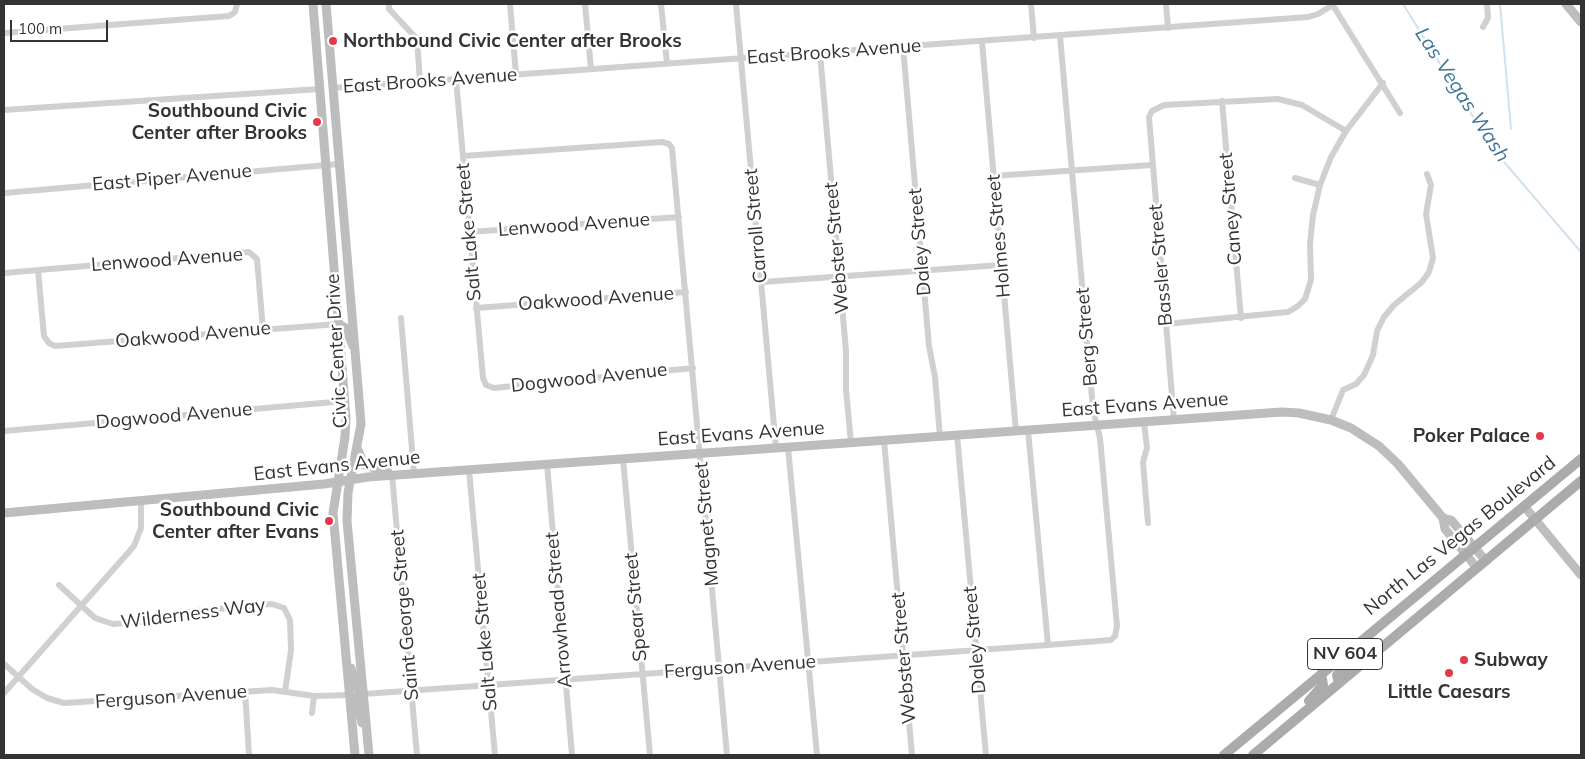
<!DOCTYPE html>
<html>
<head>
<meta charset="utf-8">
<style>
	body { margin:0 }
	#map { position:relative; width:1585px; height:759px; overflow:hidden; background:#fff; font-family:Mulish,sans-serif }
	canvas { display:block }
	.frame { position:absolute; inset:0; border:5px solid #333; pointer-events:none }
	.scale { position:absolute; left:10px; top:20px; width:98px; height:22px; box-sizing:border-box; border:2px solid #333; border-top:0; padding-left:6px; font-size:15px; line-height:18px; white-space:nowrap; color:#333; -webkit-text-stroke:4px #fff; paint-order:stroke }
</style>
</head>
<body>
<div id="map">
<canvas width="1585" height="759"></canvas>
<div class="frame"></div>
<div class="scale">100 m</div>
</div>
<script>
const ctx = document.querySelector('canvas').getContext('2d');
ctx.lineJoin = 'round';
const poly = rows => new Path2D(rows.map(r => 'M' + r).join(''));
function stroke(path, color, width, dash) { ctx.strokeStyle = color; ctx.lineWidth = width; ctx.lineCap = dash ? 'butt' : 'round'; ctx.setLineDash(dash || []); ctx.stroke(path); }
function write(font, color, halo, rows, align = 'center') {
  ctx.font = font + ' Mulish,sans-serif'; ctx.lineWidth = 5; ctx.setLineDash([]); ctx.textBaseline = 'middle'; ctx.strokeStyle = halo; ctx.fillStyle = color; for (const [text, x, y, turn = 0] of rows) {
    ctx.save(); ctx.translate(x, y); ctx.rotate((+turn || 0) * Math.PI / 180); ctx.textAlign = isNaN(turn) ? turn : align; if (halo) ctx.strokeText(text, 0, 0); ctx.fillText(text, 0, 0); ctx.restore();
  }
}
const stream = poly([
	[1403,4,1493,149,1581,252],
	[1500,4,1511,129]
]);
const street = poly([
	[389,4,389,9,417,39,420,82],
	[510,4,516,75],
	[585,4,591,69],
	[661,4,667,64],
	[736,4,776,448],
	[1031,4,1034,38],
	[1166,4,1168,28],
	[1332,4,1400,113],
	[1483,27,1488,18,1487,4],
	[4,33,229,16,235,12,237,4],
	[982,42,1016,431],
	[903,47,929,346,935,377,940,437],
	[820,53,846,351,846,390,851,443],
	[456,79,483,378,486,385,494,388,693,368],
	[332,88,1308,17,1318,14,1333,5],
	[1222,101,1241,318],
	[4,110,320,89],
	[463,156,662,142,669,144,672,148,727,755],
	[993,176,1152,165],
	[1295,178,1320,185],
	[4,193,339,164],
	[469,232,679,217],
	[38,270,44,336,49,343,55,346,338,324],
	[4,273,249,252,257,259,263,330],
	[762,282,1001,265],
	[476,308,686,292],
	[401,318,414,473],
	[1166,324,1288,312,1298,306,1305,299,1311,280,1310,244,1313,215,1320,185,1331,157,1346,131,1383,83],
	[1174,420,1149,117,1152,111,1164,105,1278,99,1302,105,1346,131],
	[1331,420,1343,390,1356,384,1364,375,1373,355,1377,331,1384,317,1394,305,1422,282,1429,272,1433,258,1426,214,1431,185,1427,174],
	[1144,422,1147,448,1143,462,1148,523],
	[1028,430,1048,645],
	[4,431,345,401],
	[957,435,986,755],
	[884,440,912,755],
	[788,447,817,755],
	[623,459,650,755],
	[547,464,572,755],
	[469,470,495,755],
	[392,475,417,755],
	[59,585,95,618,113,624,149,621,196,611,272,604,284,608,290,620,291,650,285,692],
	[4,664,32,689,47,698,64,703,272,690,314,696,350,695],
	[245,691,249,755],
	[4,693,134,546,141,528,141,500],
	[364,694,1048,645,1111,640,1115,636,1117,626,1100,438,1093,409,1060,36],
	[312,713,314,696]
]);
const secondary = poly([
	[313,4,346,418,345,437,333,513,355,755],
	[326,4,359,399,361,424,348,493,347,521,369,755],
	[1566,4,1581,22],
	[338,324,346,328,353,346],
	[358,450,364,465,388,472],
	[1524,506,1581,575],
	[4,513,324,484,368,477,1282,412,1299,413,1331,420,1351,428,1379,446,1398,464,1443,518,1445,529,1477,568],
	[1443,518,1451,520,1486,561],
	[351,668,356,687,364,694],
	[350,695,357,699,362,723]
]);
const primary = poly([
	[1339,683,1337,675,1354,658,1359,644],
	[1309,701,1323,685,1321,674],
	[1224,755,1581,459],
	[1253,755,1581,481]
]);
const markers = [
	[333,41,5,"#e63946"],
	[317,122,5,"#e63946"],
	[1540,436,5,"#e63946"],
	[329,521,5,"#e63946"],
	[1464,660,5,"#e63946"],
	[1449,673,5,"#e63946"]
];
const shields = [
	[1345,654,75]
];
const shieldNames = [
	["NV 604",1345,654]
];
const poiNames = [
	["Northbound Civic Center after Brooks",343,41,"left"],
	["Southbound Civic",307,111],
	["Center after Brooks",307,133],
	["Poker Palace",1530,436],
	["Southbound Civic",319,510],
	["Center after Evans",319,532],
	["Subway",1474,660,"left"],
	["Little Caesars",1449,692,"center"]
];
const streetNames = [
	["East Brooks Avenue",834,52,-4],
	["East Brooks Avenue",430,81,-4],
	["East Piper Avenue",172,178,-5],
	["Caney Street",1231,209,-95],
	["Lenwood Avenue",574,225,-4],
	["Carroll Street",756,226,-95],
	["Salt Lake Street",469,232,-95],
	["Holmes Street",999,236,-95],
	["Daley Street",920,242,-95],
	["Webster Street",837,248,-95],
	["Lenwood Avenue",167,260,-4],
	["Bassler Street",1161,265,-95],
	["Oakwood Avenue",596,299,-4],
	["Oakwood Avenue",193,335,-5],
	["Berg Street",1087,337,-95],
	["Civic Center Drive",337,351,-93],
	["Dogwood Avenue",589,378,-6],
	["East Evans Avenue",1145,405,-4],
	["Dogwood Avenue",174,416,-5],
	["East Evans Avenue",741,434,-4],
	["East Evans Avenue",337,466,-6],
	["Magnet Street",707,524,-95],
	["North Las Vegas Boulevard",1460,536,-39],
	["Spear Street",636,607,-95],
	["Arrowhead Street",559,610,-95],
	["Wilderness Way",193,614,-7],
	["Saint George Street",405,615,-95],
	["Daley Street",975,640,-95],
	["Salt Lake Street",485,642,-95],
	["Webster Street",904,658,-95],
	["Ferguson Avenue",740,667,-4],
	["Ferguson Avenue",171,697,-4]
];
const waterNames = [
	["Las Vegas Wash",1462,95,57]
];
stroke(stream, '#cfe2ee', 2);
stroke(street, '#d0d0d0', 6);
stroke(secondary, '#bdbdbd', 9);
stroke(primary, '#ababab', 10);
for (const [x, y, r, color] of markers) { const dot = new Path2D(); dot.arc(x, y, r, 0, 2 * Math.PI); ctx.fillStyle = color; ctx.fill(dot); stroke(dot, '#fff', 2); }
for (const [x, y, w] of shields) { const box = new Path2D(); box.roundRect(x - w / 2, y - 15.5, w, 31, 4); ctx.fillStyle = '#fff'; ctx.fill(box); stroke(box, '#333', 1); }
write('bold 18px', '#333', null, shieldNames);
write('bold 19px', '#333', '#fff', poiNames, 'right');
write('19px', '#333', '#fff', streetNames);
write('italic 20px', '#3f7597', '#fff', waterNames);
</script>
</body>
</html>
